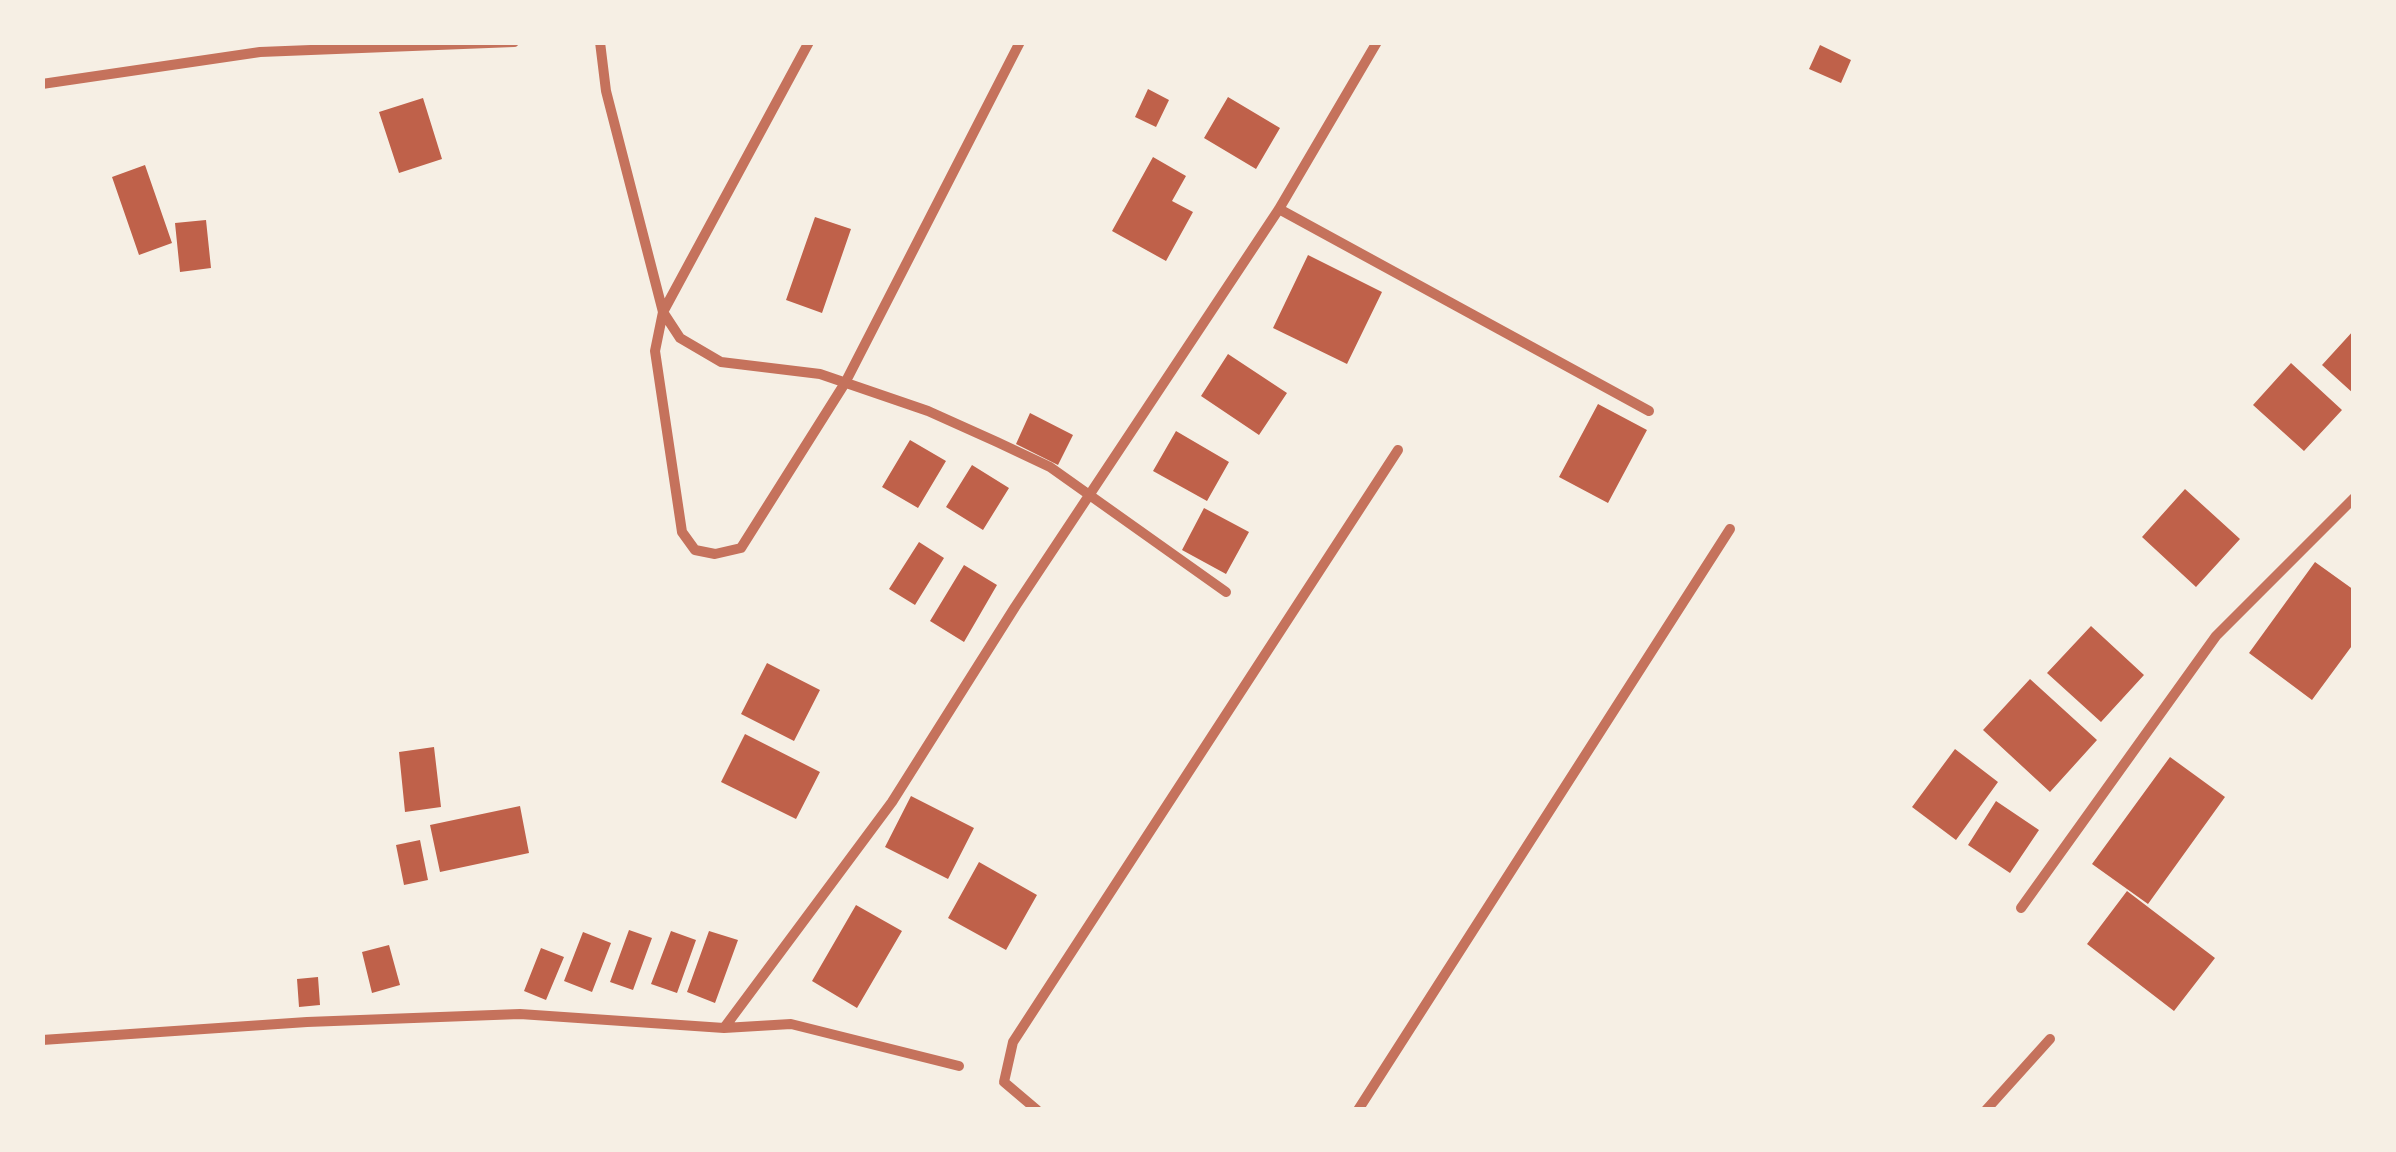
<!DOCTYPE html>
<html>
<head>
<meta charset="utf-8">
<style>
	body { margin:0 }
	#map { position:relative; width:2396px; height:1152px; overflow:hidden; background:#f6efe4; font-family:"PT Sans",sans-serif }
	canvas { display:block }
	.frame { position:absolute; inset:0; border:45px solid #f6efe4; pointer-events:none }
</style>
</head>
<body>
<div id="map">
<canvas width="2396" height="1152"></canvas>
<div class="frame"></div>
</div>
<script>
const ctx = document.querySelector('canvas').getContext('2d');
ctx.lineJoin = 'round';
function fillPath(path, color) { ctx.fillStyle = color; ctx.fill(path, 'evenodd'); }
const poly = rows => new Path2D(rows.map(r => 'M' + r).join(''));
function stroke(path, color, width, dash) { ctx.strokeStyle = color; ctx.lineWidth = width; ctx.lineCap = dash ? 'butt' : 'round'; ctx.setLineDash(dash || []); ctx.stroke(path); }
const building = poly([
	[1820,45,1851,60,1841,83,1809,69],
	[1148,89,1169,100,1156,127,1135,117],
	[1228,97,1280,128,1256,169,1204,138],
	[423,98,442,159,399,173,379,112],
	[1153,157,1186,176,1172,201,1193,212,1166,261,1112,231],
	[145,165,172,243,139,255,112,177],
	[815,217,851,229,822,313,786,300],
	[206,220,211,268,180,272,175,223],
	[1308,255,1382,292,1347,364,1273,328],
	[2354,330,2354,394,2322,365],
	[1228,354,1287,393,1259,435,1201,396],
	[2291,363,2342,410,2304,451,2253,405],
	[1598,404,1647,430,1608,503,1559,477],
	[1030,413,1073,435,1058,465,1016,444],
	[1176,431,1229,462,1207,501,1153,471],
	[910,440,946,461,918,508,882,487],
	[972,465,1009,488,983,530,946,507],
	[2185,489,2240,539,2196,587,2142,537],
	[1204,508,1249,532,1226,574,1182,550],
	[919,542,944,558,915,605,889,589],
	[2315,562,2354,590,2354,643,2312,700,2249,653],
	[964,565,997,585,964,642,930,621],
	[2091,626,2144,675,2101,722,2047,673],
	[767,663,820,690,794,741,741,714],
	[2030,679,2097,740,2050,792,1983,730],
	[745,734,820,772,796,819,721,782],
	[434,747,441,807,405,812,399,752],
	[1955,749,1998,782,1956,840,1912,807],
	[2170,757,2225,797,2148,904,2092,864],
	[911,796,974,828,948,879,885,847],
	[1996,801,2039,830,2010,873,1968,845],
	[520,806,529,853,440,872,430,825],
	[420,840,428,880,404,885,396,845],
	[979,862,1037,895,1006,950,948,918],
	[2127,891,2215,958,2174,1011,2087,944],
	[856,905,902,931,857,1008,812,981],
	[629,930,652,938,633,990,610,982],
	[671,931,696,940,677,993,651,984],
	[709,931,738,940,715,1003,687,992],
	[583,932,611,943,592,992,564,981],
	[389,945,400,985,372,993,362,952],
	[541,948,564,957,546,1000,524,991],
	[318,977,320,1005,299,1007,297,979]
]);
const minor = poly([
	[600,42,606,91,663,312,680,338,721,362,820,374,928,411,997,442,1050,467,1226,592],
	[809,42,663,312,655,351,682,532,695,550,715,554,741,548,845,383,1020,42],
	[42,84,260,52,514,42],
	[1279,209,1649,411],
	[2021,908,2216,636,2354,498],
	[724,1028,892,802,1015,607,1279,209,1377,42],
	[42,1040,307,1022,520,1014,724,1028,791,1024,959,1066],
	[1037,1110,1004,1082,1013,1042,1398,450],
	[1358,1110,1730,529],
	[1986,1110,2050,1039]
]);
fillPath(building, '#bf614a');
stroke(minor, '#c5725c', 10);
</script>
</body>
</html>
